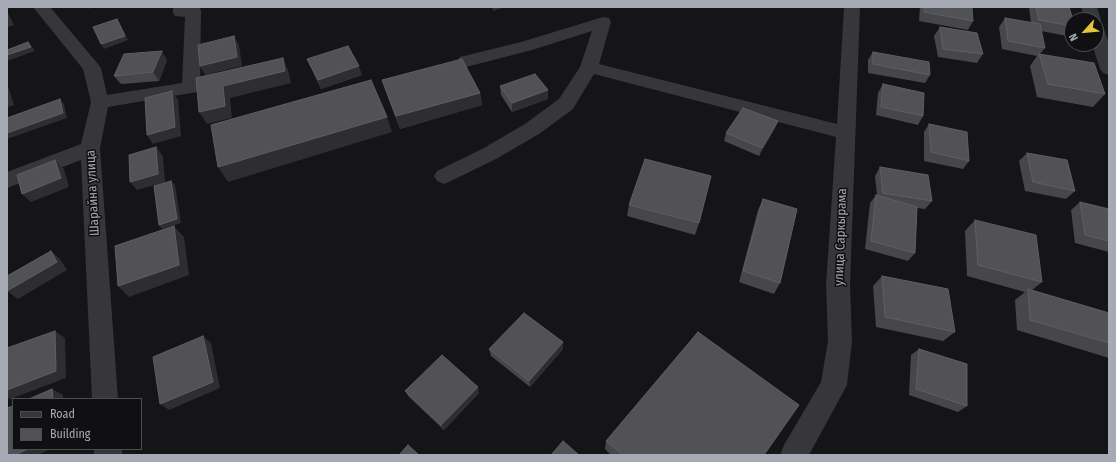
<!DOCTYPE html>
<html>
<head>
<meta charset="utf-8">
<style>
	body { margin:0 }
	#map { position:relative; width:1116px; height:462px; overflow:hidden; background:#151416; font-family:"Fira Sans Condensed",sans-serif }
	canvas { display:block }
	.frame { position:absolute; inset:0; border:8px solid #a7aab5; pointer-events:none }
	.legend { position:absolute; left:12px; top:398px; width:130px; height:52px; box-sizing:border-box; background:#100f11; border:1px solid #4c4d53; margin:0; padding:5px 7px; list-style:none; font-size:12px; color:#a7aab5 }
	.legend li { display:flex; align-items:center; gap:8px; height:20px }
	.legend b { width:20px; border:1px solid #4c4d53 }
	.north { position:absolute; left:1064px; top:12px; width:40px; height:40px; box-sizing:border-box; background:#100f11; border:1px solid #4c4d53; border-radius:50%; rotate:243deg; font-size:11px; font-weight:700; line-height:16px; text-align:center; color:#a7aab5 }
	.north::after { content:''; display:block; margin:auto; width:14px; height:18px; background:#e5c33d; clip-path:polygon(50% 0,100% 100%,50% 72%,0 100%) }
</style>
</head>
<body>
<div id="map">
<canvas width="1116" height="462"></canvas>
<div class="frame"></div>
<ul class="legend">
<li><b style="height:5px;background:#36363b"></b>Road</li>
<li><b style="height:11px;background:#515156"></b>Building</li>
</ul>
<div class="north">N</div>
</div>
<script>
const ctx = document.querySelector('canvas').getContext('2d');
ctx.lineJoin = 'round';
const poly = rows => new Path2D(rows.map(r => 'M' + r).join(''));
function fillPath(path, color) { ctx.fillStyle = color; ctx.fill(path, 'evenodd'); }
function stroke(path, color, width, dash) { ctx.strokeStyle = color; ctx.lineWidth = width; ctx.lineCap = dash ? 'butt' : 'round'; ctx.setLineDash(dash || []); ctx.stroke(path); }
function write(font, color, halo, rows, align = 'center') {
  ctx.font = font + ' "Fira Sans Condensed",sans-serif'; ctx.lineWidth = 3; ctx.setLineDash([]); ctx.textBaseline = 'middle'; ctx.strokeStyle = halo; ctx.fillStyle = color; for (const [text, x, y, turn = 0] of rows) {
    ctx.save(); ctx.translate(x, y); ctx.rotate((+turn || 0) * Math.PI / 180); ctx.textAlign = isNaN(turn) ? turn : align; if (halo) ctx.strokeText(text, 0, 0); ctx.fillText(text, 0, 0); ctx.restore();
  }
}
const minor = poly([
	[33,7,50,7,98,64,101,68,107,95,182,83,185,17,175,16,173,13,173,7,199,7,201,10,200,88,197,92,108,107,100,148,118,399,92,399,81,160,7,188,7,172,81,144,91,102,83,69,33,7],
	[844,7,860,7,850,285,852,341,847,385,809,455,780,455,784,445,821,382,828,341,826,285,836,137,594,74,573,109,539,134,496,159,451,181,444,184,437,181,434,176,437,171,482,149,525,124,559,99,580,67,592,31,532,50,466,67,460,65,457,61,460,57,521,42,603,17,609,18,611,22,599,64,837,124,844,7],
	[1081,7,1097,7,1101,20,1097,24,1102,25,1104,29,1109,43,1109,75,1103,73,1100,69,1092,44,1096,44,1096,20,1085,20,1081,7],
	[94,449,122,449,122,455,94,455,94,449]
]);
const wall = poly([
	[920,7,967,7,973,21,968,30,919,21],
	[1029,7,1069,7,1072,20,1072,30,1067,36,1041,31,1045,48,1040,54,1105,94,1093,107,1037,97,1030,66,1037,56,1002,49,999,27,1005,18,1031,23],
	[940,27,983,54,977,63,938,57,934,36],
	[873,52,930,75,925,83,868,73,868,60],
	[307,59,362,75,321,89],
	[167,60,159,81,121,84,114,76],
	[382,80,480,93,482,105,400,129,386,92],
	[883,84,923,116,918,125,876,115,878,93],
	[500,86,548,99,512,112,501,95],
	[778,121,774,130,759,156,724,141,726,133],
	[929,124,969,161,963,169,924,161,924,132],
	[1027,153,1075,191,1066,199,1025,191,1019,161],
	[880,167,932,201,925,209,917,208,915,253,908,261,865,249,870,203,876,195,877,195,875,176],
	[763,199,780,283,774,294,739,282,758,210],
	[1080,202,1109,209,1109,252,1075,243,1071,210],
	[629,205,699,223,695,235,627,216],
	[975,220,1042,282,1031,291,1109,313,1109,358,1017,330,1015,300,1025,292,967,276,965,231],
	[882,276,955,332,943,341,876,327,873,286],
	[563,342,563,349,530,387,491,356,489,349],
	[919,349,967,406,958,412,909,395,911,355],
	[405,391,479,393,444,430,409,397],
	[606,441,764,455,611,455,605,449]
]);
const shadedWall = poly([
	[86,7,92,7,88,9],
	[492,7,506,7,493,11],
	[7,11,14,25,7,27],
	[117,19,120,24,128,40,104,49,101,44],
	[234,36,239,45,242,66,205,75,200,66],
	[28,42,32,47,35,51,7,61,7,55],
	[162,51,167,60,159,81,153,72],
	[283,58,288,70,291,83,230,98,232,118,207,124,199,112,223,86],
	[359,66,362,75,321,89,318,80],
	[7,87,9,89,14,105,7,107],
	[548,90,548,99,512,112,512,103],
	[172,91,178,100,181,136,153,144,147,135],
	[480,93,482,105,400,129,396,116],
	[60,99,64,104,67,118,7,139,7,133],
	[387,117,392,132,228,182,218,167],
	[778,121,774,130,759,156,762,148],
	[156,147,163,156,165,182,137,190,130,182],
	[55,160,64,169,69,187,31,202,22,194],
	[171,181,175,185,181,223,162,229,159,225],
	[174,226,184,237,189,275,129,297,118,286],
	[51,251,60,259,67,270,18,299,7,291],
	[55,331,65,338,66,378,10,399,7,398,7,390],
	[203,336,211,343,220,388,169,410,160,404],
	[563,342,563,349,530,387,529,381],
	[478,387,479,393,444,430,441,425],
	[52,389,63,395,63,399,53,399],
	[28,449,51,449,38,455,15,455]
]);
const building = poly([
	[924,7,967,7,972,8,973,21,924,12,924,7],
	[1036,7,1069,7,1073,20,1072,20,1072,26,1039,20,1036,7],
	[1005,18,1040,24,1045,48,1008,41,1005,18],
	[117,19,125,36,101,44,93,27,117,19],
	[940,27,977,33,983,54,943,49,940,27],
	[234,36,237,57,200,66,198,45,234,36],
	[28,42,31,47,7,55,7,50,28,42],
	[348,46,359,66,318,80,307,59,348,46],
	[162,51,153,72,114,76,124,54,162,51],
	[873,52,929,62,930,75,873,64,873,52],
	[1039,54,1094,63,1105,94,1048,84,1039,54],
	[283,58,285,71,223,86,225,106,199,112,196,78,283,58],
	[462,59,480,93,396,116,382,80,462,59],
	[535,74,548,90,512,103,500,86,535,74],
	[371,80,387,117,218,167,211,125,371,80],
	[883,84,924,93,923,116,881,107,883,84],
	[172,91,175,127,147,135,145,98,172,91],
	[60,99,63,113,7,133,7,118,60,99],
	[743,108,778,121,762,148,726,133,743,108],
	[929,124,967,132,969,161,931,152,929,124],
	[156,147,158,174,130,182,129,155,156,147],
	[1027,153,1067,160,1075,191,1033,182,1027,153],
	[645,159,711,176,699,223,629,205,645,159],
	[55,160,61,178,22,194,17,175,55,160],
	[880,167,928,175,932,201,883,193,880,167],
	[171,181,177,219,159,225,154,186,171,181],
	[876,195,917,207,915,253,871,241,876,195],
	[763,199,797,209,780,283,743,271,763,199],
	[1080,202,1109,209,1109,241,1085,235,1080,202],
	[975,220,1036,235,1042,282,978,265,975,220],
	[174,226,179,265,118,286,115,246,174,226],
	[51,251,57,262,7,291,7,276,51,251],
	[882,276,948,289,955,332,885,317,882,276],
	[1028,289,1109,313,1109,343,1030,320,1028,289],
	[524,313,563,342,529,381,489,349,524,313],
	[55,331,56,371,7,390,7,348,55,331],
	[698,332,799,405,764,455,623,455,606,441,698,332],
	[203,336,213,382,160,404,153,357,203,336],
	[919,349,967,364,967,406,916,389,919,349],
	[442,355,478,387,441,425,405,391,442,355],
	[52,389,53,399,29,399,52,389],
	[13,406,13,449,28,449,15,455,7,455,7,408,13,406],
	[563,441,579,455,551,455,563,441],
	[408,445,419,455,399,455,408,445]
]);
const streetNames = [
	["Шарайна улица",93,193,-93],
	["улица Саркырама",841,237,-88]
];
fillPath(minor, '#36363b');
fillPath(wall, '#46464b');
fillPath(shadedWall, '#2e2e31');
fillPath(building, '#515156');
stroke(building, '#5e5f65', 1);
write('13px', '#a7aab5', '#100f11', streetNames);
</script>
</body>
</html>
